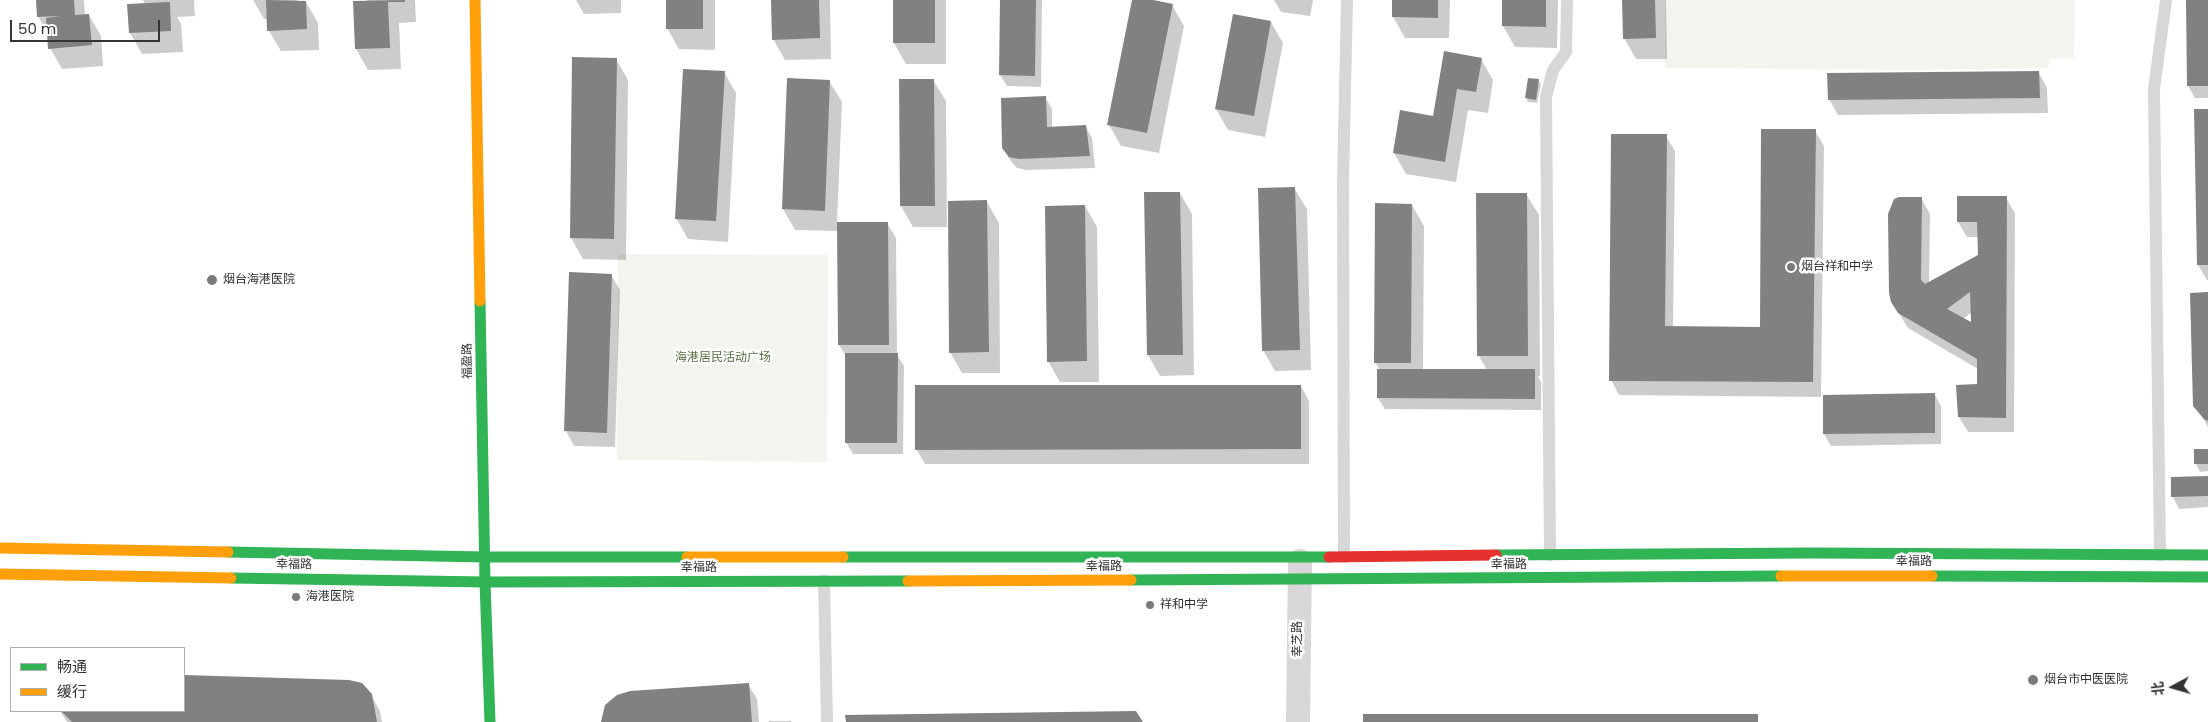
<!DOCTYPE html>
<html>
<head>
<meta charset="utf-8">
<style>
	body { margin:0 }
	#map { position:relative; width:2208px; height:722px; overflow:hidden; background:#fff; font-family:Poppins,"Noto Sans SC",sans-serif }
	canvas { display:block }
	.legend { position:absolute; left:10px; top:647px; width:175px; height:65px; box-sizing:border-box; background:#fff; border:1px solid #adadad; margin:0; padding:6px 9px; list-style:none; font-size:15px; color:#333 }
	.legend li { display:flex; align-items:center; gap:10px; height:25px }
	.legend b { width:25px; border:1px solid #adadad }
	.north { position:absolute; left:2148px; top:662px; width:50px; height:50px; -webkit-text-stroke:4px #fff; paint-order:stroke; rotate:264deg; font-size:14px; font-weight:700; line-height:20px; text-align:center; color:#333 }
	.north::after { content:''; display:block; margin:auto; width:18px; height:22px; background:#333; clip-path:polygon(50% 0,100% 100%,50% 72%,0 100%) }
	.scale { position:absolute; left:10px; top:20px; width:150px; height:22px; box-sizing:border-box; border:2px solid #333; border-top:0; padding-left:6px; font-size:15px; line-height:18px; white-space:nowrap; color:#333; -webkit-text-stroke:4px #fff; paint-order:stroke }
</style>
</head>
<body>
<div id="map">
<canvas width="2208" height="722"></canvas>
<ul class="legend">
<li><b style="height:6px;background:#30b455"></b>畅通</li>
<li><b style="height:6px;background:#ff9f0a"></b>缓行</li>
</ul>
<div class="north">北</div>
<div class="scale">50 m</div>
</div>
<script>
const ctx = document.querySelector('canvas').getContext('2d');
ctx.lineJoin = 'round';
function fillPath(path, color) { ctx.fillStyle = color; ctx.fill(path, 'evenodd'); }
const poly = rows => new Path2D(rows.map(r => 'M' + r).join(''));
function stroke(path, color, width, dash) { ctx.strokeStyle = color; ctx.lineWidth = width; ctx.lineCap = dash ? 'butt' : 'round'; ctx.setLineDash(dash || []); ctx.stroke(path); }
function write(font, color, halo, rows, align = 'center') {
  ctx.font = font + ' Poppins,"Noto Sans SC",sans-serif'; ctx.lineWidth = 5; ctx.setLineDash([]); ctx.textBaseline = 'middle'; ctx.strokeStyle = halo; ctx.fillStyle = color; for (const [text, x, y, turn = 0] of rows) {
    ctx.save(); ctx.translate(x, y); ctx.rotate((+turn || 0) * Math.PI / 180); ctx.textAlign = isNaN(turn) ? turn : align; if (halo) ctx.strokeText(text, 0, 0); ctx.fillText(text, 0, 0); ctx.restore();
  }
}
const green = poly([
	[1665,0,2075,0,2074,58,2050,59,2048,68,1909,70,1665,68],
	[618,254,828,255,827,462,617,460]
]);
const shadow = poly([
	[37,0,84,0,85,15,89,15,101,36,103,66,62,69,50,48,48,34,38,16],
	[143,0,194,0,195,16,177,17,181,24,183,52,142,54,130,33,129,5,145,4],
	[253,0,297,0,297,3,306,2,318,23,319,50,281,51,269,31,268,19,264,19],
	[367,0,415,0,416,22,399,23,401,69,368,70,356,49],
	[576,0,621,0,621,13,584,14],
	[667,0,715,0,715,50,679,49,667,28],
	[772,0,830,0,831,59,785,60,773,39],
	[894,0,946,0,946,64,906,64,894,43],
	[1001,0,1042,0,1041,87,1007,86,1000,75],
	[1134,0,1147,0,1172,5,1184,26,1159,153,1121,146,1109,125],
	[1274,0,1313,0,1310,16,1281,12],
	[1393,0,1450,0,1449,38,1405,38,1393,17],
	[1504,0,1558,0,1557,48,1515,47,1503,26],
	[1623,0,1666,0,1667,59,1636,59,1624,38],
	[2188,0,2208,0,2208,98,2195,98,2188,86],
	[1271,22,1283,43,1265,137,1228,130,1216,109],
	[616,59,628,80,626,260,583,259,571,238],
	[1481,59,1493,80,1488,113,1468,110,1456,182,1406,174,1394,153,1434,117],
	[724,72,736,93,728,242,688,239,676,218],
	[2039,73,2047,88,2048,113,1838,115,1829,99],
	[933,80,946,101,947,227,913,227,901,206],
	[829,81,842,102,837,223,887,223,896,238,897,355,904,366,903,454,853,454,846,442,846,356,839,345,838,231,795,230,783,209],
	[1539,81,1541,84,1537,103,1528,102,1526,98],
	[1045,97,1052,109,1052,128,1086,127,1092,138,1095,168,1027,170,1017,168,1010,160,1003,148],
	[2208,110,2208,280,2207,280,2198,265],
	[1815,131,1824,146,1821,397,1619,395,1611,380,1666,136,1675,151,1673,327,1761,328],
	[1294,188,1307,209,1311,370,1275,371,1263,350],
	[1180,193,1192,214,1194,375,1160,376,1148,355],
	[1526,194,1539,215,1540,376,1538,376,1541,382,1541,410,1385,409,1378,398,1380,370,1375,362,1412,205,1424,226,1423,370,1487,370,1479,356],
	[1921,198,1930,214,1929,283,1979,256,1979,237,1967,237,1958,222,2006,198,2015,213,2014,432,1968,432,1959,417,1957,386,1978,386,1978,369,1908,328,1892,302,1890,293,1891,207,1895,200],
	[1972,312,1973,324,1963,319],
	[987,202,999,223,1000,373,962,373,950,352],
	[1085,206,1097,227,1099,382,1060,382,1048,361],
	[611,275,620,290,615,447,574,446,566,431],
	[2208,293,2208,427,2195,405],
	[1301,386,1309,401,1309,464,925,464,916,449],
	[1935,395,1941,406,1941,444,1831,446,1824,434,1824,396],
	[2208,450,2208,471,2200,472,2196,464],
	[2208,477,2208,507,2179,509,2173,497,2172,479],
	[184,676,349,681,371,695,380,711,382,722,67,722,60,711,184,711],
	[748,684,757,699,759,722,602,722,606,706],
	[769,721,791,721,791,722,769,722]
]);
const building = poly([
	[36,0,74,0,75,15,89,14,92,45,48,49,46,18,60,16,37,17],
	[266,0,306,1,307,29,267,31],
	[405,0,405,2,388,2,390,48,355,49,353,1],
	[666,0,703,0,703,29,666,29],
	[771,0,819,0,820,38,772,40],
	[893,0,935,0,935,43,893,43],
	[1000,0,1036,0,1035,76,999,75],
	[1132,0,1153,0,1173,4,1147,133,1107,125],
	[1392,0,1438,0,1438,18,1392,17],
	[1502,0,1546,0,1546,27,1502,26],
	[1622,0,1655,0,1656,38,1623,39],
	[2186,0,2208,0,2208,86,2187,86],
	[170,2,171,31,129,33,127,4],
	[1233,14,1271,21,1254,116,1215,109],
	[1444,51,1482,58,1476,92,1457,89,1445,162,1393,153,1400,110,1433,116],
	[572,57,617,58,614,239,570,238],
	[683,69,725,71,716,221,675,219],
	[2039,71,2040,98,1828,100,1827,73],
	[787,78,830,80,825,211,782,209],
	[1528,78,1539,79,1536,100,1525,98],
	[899,79,934,79,935,206,900,206],
	[1046,96,1047,127,1086,125,1090,156,1019,159,1009,157,1002,148,1001,98],
	[2194,109,2208,109,2208,265,2197,265],
	[1761,129,1816,129,1813,382,1609,381,1611,134,1667,134,1665,326,1760,327],
	[1295,187,1300,350,1262,351,1258,188],
	[1144,192,1180,192,1183,355,1147,355],
	[1476,193,1527,193,1528,356,1477,356],
	[1957,196,2007,196,2006,418,1958,417,1956,385,1977,384,1977,359,1898,313,1891,302,1889,293,1888,214,1894,199,1899,197,1922,197,1921,280,1925,284,1978,255,1977,222,1957,222],
	[1970,292,1971,322,1947,309],
	[987,200,989,352,949,353,948,201],
	[1375,203,1412,204,1411,363,1374,363],
	[1085,205,1087,361,1047,362,1045,206],
	[837,222,888,222,889,345,838,345],
	[569,272,612,274,607,433,564,431],
	[2208,292,2208,421,2204,419,2193,406,2190,293],
	[845,353,898,353,897,443,845,443],
	[1377,369,1535,369,1535,399,1377,398],
	[915,385,1301,385,1301,449,915,450],
	[1935,393,1935,433,1823,434,1823,395],
	[2194,449,2208,449,2208,464,2194,464],
	[2208,476,2208,496,2171,497,2171,477],
	[184,675,349,680,362,683,372,694,377,722,72,722,61,711,184,711],
	[749,683,752,722,601,722,605,705,617,695,630,691],
	[1136,711,1143,722,846,722,845,715],
	[1363,714,1758,714,1758,722,1363,722]
]);
const lane = poly([
	[1550,555,1546,97,1553,70,1566,52,1567,0],
	[2160,555,2154,89,2166,0],
	[1344,557,1343,182,1347,0],
	[824,581,827,722]
]);
const street = poly([
	[1298,722,1300,561]
]);
const fast = poly([
	[480,301,485,582,490,722],
	[228,552,485,557,687,557],
	[1496,555,1812,553,2208,555],
	[843,557,1329,557],
	[1932,576,2208,577],
	[231,578,485,582,908,581],
	[1131,580,1781,576]
]);
const slow = poly([
	[475,0,480,301],
	[0,548,228,552],
	[687,557,843,557],
	[0,574,231,578],
	[1781,576,1932,576],
	[908,581,1131,580]
]);
const jam = poly([
	[1329,557,1496,555]
]);
const markers = [
	[1791,267,5,"#7a7a7a"],
	[212,280,6,"#7a7a7a"],
	[296,597,5,"#7a7a7a"],
	[1150,605,5,"#7a7a7a"],
	[2033,680,6,"#7a7a7a"]
];
const poiNames = [
	["烟台祥和中学",1801,267],
	["烟台海港医院",223,280],
	["海港医院",306,597],
	["祥和中学",1160,605],
	["烟台市中医医院",2044,680]
];
const parkNames = [
	["海港居民活动广场",723,358]
];
const streetNames = [
	["福盈路",468,361,-91],
	["幸福路",1914,562],
	["幸福路",294,565,1],
	["幸福路",1509,565],
	["幸福路",1104,567],
	["幸福路",699,568],
	["幸芝路",1298,639,-90]
];
fillPath(green, '#f1f5ed');
fillPath(shadow, '#0003');
fillPath(building, '#818181');
stroke(lane, '#d7d7d7', 12);
stroke(street, '#d7d7d7', 24);
stroke(fast, '#30b455', 11);
stroke(slow, '#ff9f0a', 11);
stroke(jam, '#e5322d', 11);
for (const [x, y, r, color] of markers) { const dot = new Path2D(); dot.arc(x, y, r, 0, 2 * Math.PI); ctx.fillStyle = color; ctx.fill(dot); stroke(dot, '#fff', 2); }
write('12px', '#333', '#fff', poiNames, 'left');
write('12px', '#56703f', '#fff', parkNames);
write('12px', '#333', '#fff', streetNames);
</script>
</body>
</html>
